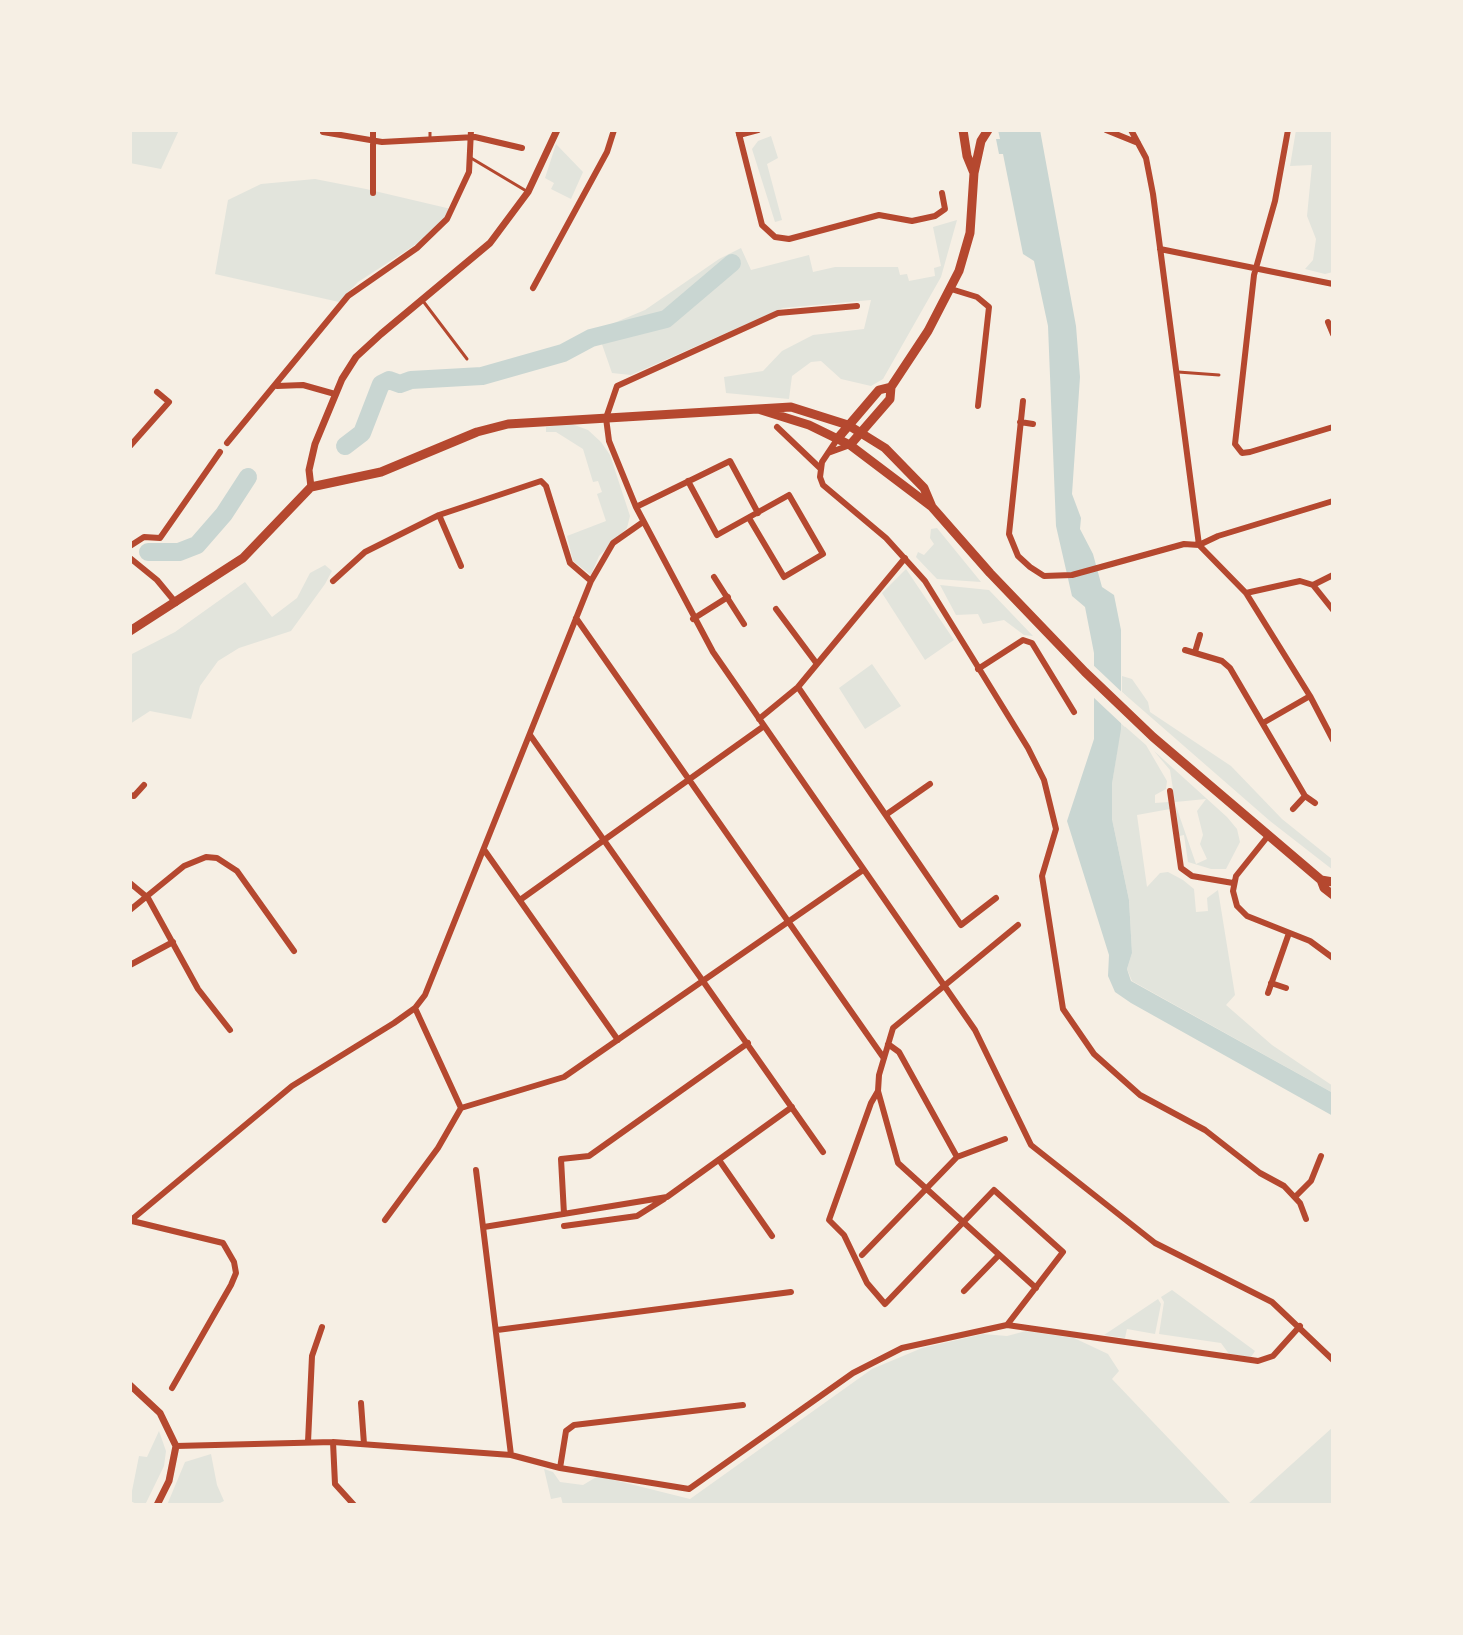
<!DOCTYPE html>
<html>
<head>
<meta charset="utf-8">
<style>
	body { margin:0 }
	#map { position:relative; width:1463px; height:1635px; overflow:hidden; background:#f6efe4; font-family:"Varela Round",sans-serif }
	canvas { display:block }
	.frame { position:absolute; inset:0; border:132px solid #f6efe4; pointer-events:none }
</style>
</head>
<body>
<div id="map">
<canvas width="1463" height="1635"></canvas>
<div class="frame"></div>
</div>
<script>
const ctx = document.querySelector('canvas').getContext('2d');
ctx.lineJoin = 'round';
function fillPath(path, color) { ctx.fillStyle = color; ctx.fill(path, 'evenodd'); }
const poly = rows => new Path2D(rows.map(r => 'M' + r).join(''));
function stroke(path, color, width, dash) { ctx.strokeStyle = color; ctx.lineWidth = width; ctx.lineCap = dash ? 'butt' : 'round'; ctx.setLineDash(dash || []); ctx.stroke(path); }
const green = poly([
	[130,130,179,130,161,169,130,163],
	[1296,130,1333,130,1333,272,1325,274,1305,269,1313,260,1316,239,1307,216,1312,165,1290,166],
	[771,136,778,158,767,164,782,220,775,222,752,149,758,141],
	[556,144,583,172,571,199,551,189,554,183,545,178],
	[315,179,366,189,451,209,432,234,358,282,339,302,215,274,228,200,261,184],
	[957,220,941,277,883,379,871,386,841,379,821,361,811,362,792,376,789,399,726,393,724,377,763,371,782,351,813,335,864,329,871,300,783,308,631,375,612,373,597,330,645,310,719,259,741,248,751,270,809,255,813,272,835,267,898,267,900,275,907,274,909,281,935,276,934,268,941,266,933,227],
	[569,423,588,430,601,442,610,455,630,516,627,528,599,556,591,575,573,561,567,536,606,521,597,494,602,492,598,481,593,482,583,449,556,432,546,432,546,427],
	[937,528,981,582,937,579,916,557,918,552,924,555,934,544,930,538,931,529],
	[325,565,332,571,325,584,291,631,239,648,218,661,200,686,191,719,150,711,130,724,130,655,175,632,245,582,272,617,297,598,310,573],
	[906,569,954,640,925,660,882,593],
	[940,585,989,590,1033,636,1024,635,1004,620,983,624,978,614,956,615],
	[872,664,901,706,865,729,839,688],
	[1122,676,1132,679,1148,702,1150,712,1231,766,1282,819,1333,860,1333,870,1270,821,1122,692],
	[1121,723,1146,745,1167,781,1166,789,1155,795,1155,803,1169,802,1170,809,1137,815,1147,887,1160,873,1168,872,1183,880,1194,889,1196,912,1208,911,1207,898,1218,890,1235,995,1226,1005,1272,1045,1333,1086,1333,1093,1132,981,1127,969,1132,953,1129,900,1112,819,1112,784],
	[1154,751,1227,817,1237,829,1240,842,1226,869,1211,869,1188,862,1184,835,1179,836,1176,806,1196,864,1207,859,1200,844,1203,835,1197,811,1206,799,1175,802,1170,770],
	[1172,1290,1255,1351,1251,1357,1229,1354,1221,1343,1159,1334,1164,1302,1161,1297],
	[1158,1299,1161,1304,1155,1334,1127,1329,1125,1338,1104,1335],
	[1026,1331,1074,1338,1108,1354,1119,1371,1112,1379,1232,1505,563,1505,561,1497,551,1499,544,1469,553,1472,560,1482,583,1485,598,1476,690,1499,872,1369,922,1348,983,1334,1007,1336],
	[1333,1427,1333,1505,1247,1505,1282,1473],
	[159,1431,166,1451,164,1466,145,1505,139,1505,130,1501,139,1456,147,1457],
	[211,1454,217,1485,224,1501,216,1505,167,1505,185,1462]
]);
const water = poly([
	[998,130,1040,130,1076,326,1080,377,1072,494,1081,518,1080,529,1093,554,1102,587,1114,595,1121,630,1121,729,1112,784,1112,819,1129,900,1132,953,1127,969,1131,981,1333,1093,1333,1116,1131,1003,1115,992,1108,976,1109,955,1067,821,1094,739,1094,653,1085,607,1072,596,1056,526,1048,326,1034,261,1023,254,1003,154,999,154,996,139,1000,139]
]);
const pier = poly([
	[1091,663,1126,696,1125,727,1092,696]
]);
const river = poly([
	[345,446,362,433,381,384,389,380,400,384,411,380,482,376,563,353,591,338,666,319,732,263],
	[148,552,179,552,197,545,224,514,248,477]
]);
const service = poly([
	[430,131,430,140],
	[471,158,528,192],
	[423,301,467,359],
	[1178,372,1219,375]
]);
const minor = poly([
	[738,130,762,225,775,237,789,239,879,215,912,221,935,216,945,209,942,193],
	[1106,130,1138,143],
	[1131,130,1146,158,1153,194,1199,545],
	[1288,130,1275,201,1254,275,1235,444,1242,453,1250,452,1333,427],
	[323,132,382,142,475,137,522,148],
	[739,135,758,130],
	[373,193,373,130],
	[1160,249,1333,284],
	[533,288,607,152,614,130],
	[951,289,977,297,989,307,978,406],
	[857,306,778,313,617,386,606,418,609,441,636,507,713,652,975,1030,1031,1145,1155,1243,1272,1302,1333,1360],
	[1328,322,1333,334],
	[277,386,303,385,335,394],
	[1023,401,1009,534,1018,556,1030,567,1044,576,1072,575,1184,544,1199,545],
	[1020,422,1033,424],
	[777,427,821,469],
	[838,438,822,462,820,477,823,485,886,538,925,581,1028,748,1044,780,1056,829,1042,876,1063,1009,1094,1054,1140,1095,1205,1130,1260,1173,1284,1186,1300,1203,1306,1219],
	[227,443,348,296,417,248,447,219,469,172,471,130],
	[130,446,169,402,157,392],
	[828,453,850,445],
	[688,481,717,535,789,495,823,554,784,577,749,518],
	[636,507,730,461,758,513],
	[439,515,461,566],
	[1199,545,1246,593,1310,696,1333,740],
	[1199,545,1218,536,1333,501],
	[130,546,144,537,160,538,220,452],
	[130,558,157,580,176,603],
	[714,577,744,624],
	[333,581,365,552,439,515,541,481,546,486,570,563,591,581],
	[1313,585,1333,575],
	[1246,593,1300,581,1313,585,1333,610],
	[776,609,817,664],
	[576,618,883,1057],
	[693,619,728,597],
	[1185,650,1222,661,1230,668,1305,796,1315,803],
	[1195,652,1200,635],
	[978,669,1023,640,1032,643,1074,712],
	[798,687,961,925,996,898],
	[759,719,798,687,905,558],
	[1263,723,1310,696],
	[530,735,823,1152],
	[1170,791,1181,868,1192,876,1233,883],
	[130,795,134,796,144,785],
	[1293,809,1305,796],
	[887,814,930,784],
	[1268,836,1236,876,1233,891,1237,906,1247,916,1310,941,1333,958],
	[485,851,618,1040],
	[130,883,148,898,198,989,230,1030],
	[520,900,764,726],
	[130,910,184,866,206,857,217,858,237,871,294,951],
	[130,965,173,942],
	[1271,983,1286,988],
	[1268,993,1289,933],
	[415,1008,461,1108],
	[888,1044,899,1052,957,1157],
	[878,1091,898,1163,1036,1288],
	[461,1108,564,1077,863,870],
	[719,1160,772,1236],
	[476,1170,511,1455],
	[1295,1197,1311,1181,1321,1156],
	[564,1214,561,1159,589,1156,748,1043],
	[385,1220,438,1148,461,1108],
	[130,1221,292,1086,394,1023,415,1008,425,995,591,581,613,543,643,522],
	[132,1221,223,1243,234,1262,236,1273,231,1285,172,1388],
	[564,1226,637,1216,664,1199],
	[484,1227,667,1197,792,1107],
	[862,1255,957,1157,1005,1139],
	[964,1291,999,1255],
	[1007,1325,1063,1252,994,1190,885,1304,867,1283,844,1235,829,1220,871,1103,878,1091,879,1075,893,1028,1018,925],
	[497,1330,791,1292],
	[361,1403,364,1444],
	[308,1442,312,1356,322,1327],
	[333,1442,335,1484,354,1505],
	[176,1446,333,1442,511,1455,560,1468,689,1489,853,1373,902,1348,1007,1325,1258,1361,1273,1356,1300,1326],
	[560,1468,566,1431,574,1425,743,1405]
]);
const tertiary = poly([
	[311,487,309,470,315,444,342,379,356,357,381,334,490,243,528,192,557,130],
	[130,1385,160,1413,176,1446,169,1481,157,1505]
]);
const primary = poly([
	[963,130,967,156,974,173],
	[758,409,809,425,850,445,932,507],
	[838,438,879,390,891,387],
	[850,445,890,399,891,387,928,331,959,271,970,233,974,173,981,141,988,130],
	[130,631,243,558,311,487,381,472,477,432,508,424,791,407,848,425,885,448,924,488,932,507,990,573,1085,672,1153,737,1321,880,1324,888,1333,895],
	[1321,880,1333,882]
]);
fillPath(green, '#e2e4dc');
fillPath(water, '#c9d6d2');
fillPath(pier, '#f6efe4');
stroke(river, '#c9d6d2', 18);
stroke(service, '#b5482f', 3);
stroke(minor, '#b5482f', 6);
stroke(tertiary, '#b5482f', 7);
stroke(primary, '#b5482f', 9);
</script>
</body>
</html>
